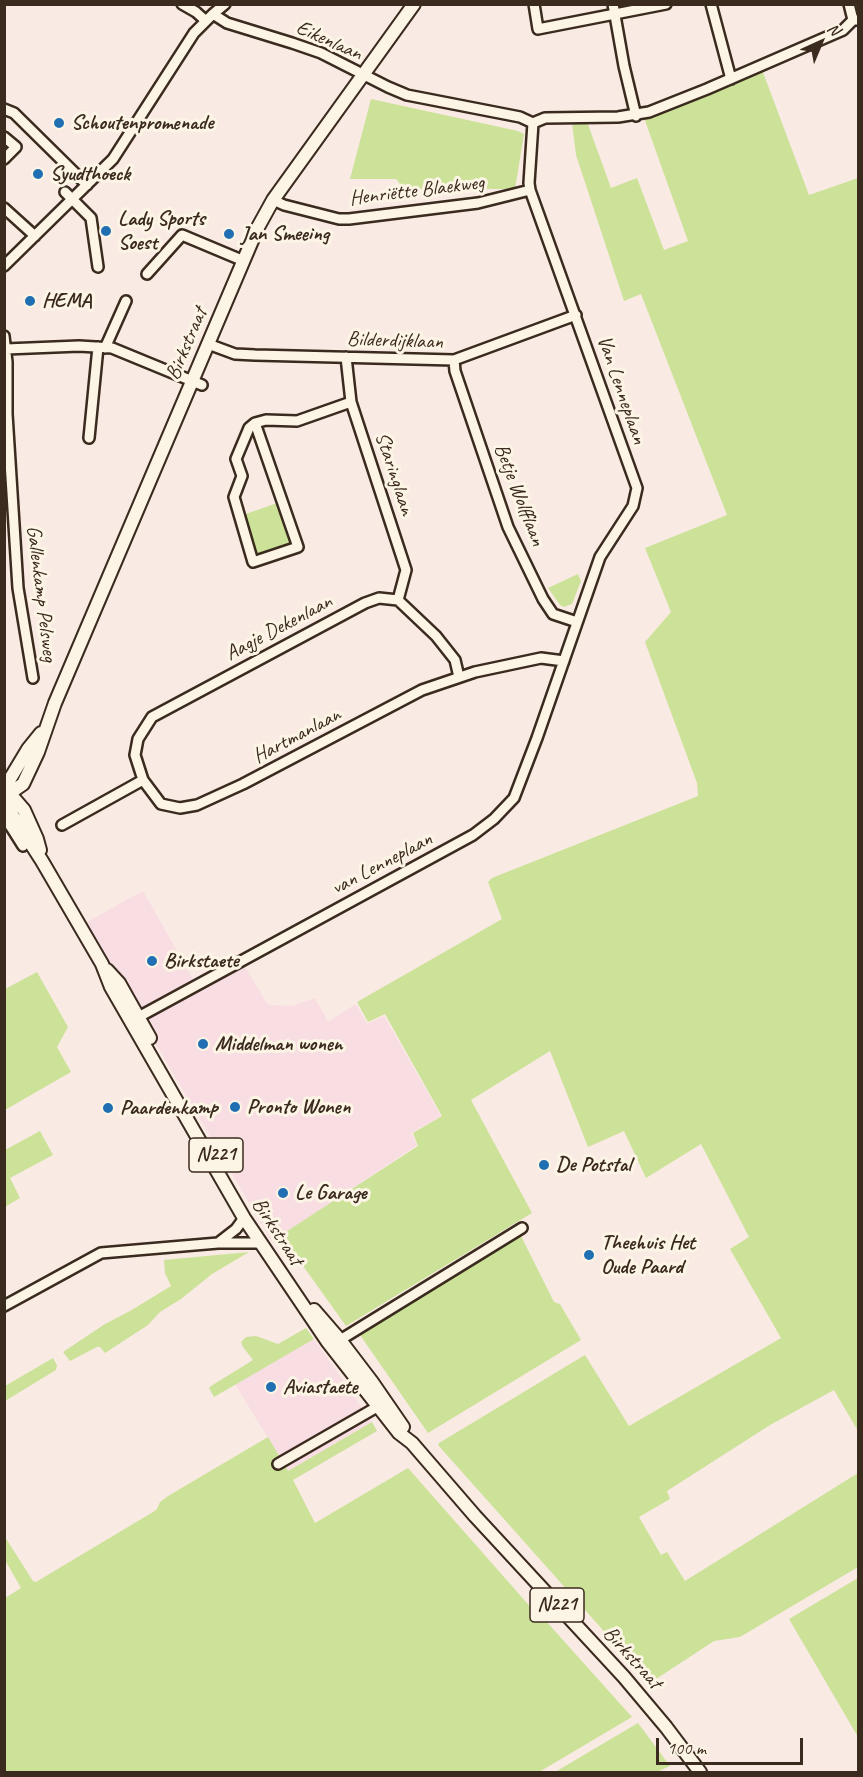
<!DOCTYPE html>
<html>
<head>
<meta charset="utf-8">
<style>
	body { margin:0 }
	#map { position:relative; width:863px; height:1777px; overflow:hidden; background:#faeae4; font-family:Caveat,sans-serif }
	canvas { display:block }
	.frame { position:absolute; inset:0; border:6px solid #3b2a1e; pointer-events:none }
	.north { position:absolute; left:791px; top:12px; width:60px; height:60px; -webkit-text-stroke:4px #fcf5e5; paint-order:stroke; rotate:44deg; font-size:16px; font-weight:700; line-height:24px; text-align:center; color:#3b2a1e }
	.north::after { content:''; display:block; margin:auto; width:21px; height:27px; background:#3b2a1e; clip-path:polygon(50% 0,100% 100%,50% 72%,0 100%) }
	.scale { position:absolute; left:656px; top:1738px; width:147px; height:27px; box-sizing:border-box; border:3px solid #3b2a1e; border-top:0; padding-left:8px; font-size:18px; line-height:21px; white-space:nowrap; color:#3b2a1e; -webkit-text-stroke:4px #fcf5e5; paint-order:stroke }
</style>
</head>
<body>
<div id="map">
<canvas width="863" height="1777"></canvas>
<div class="frame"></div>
<div class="north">N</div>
<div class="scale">100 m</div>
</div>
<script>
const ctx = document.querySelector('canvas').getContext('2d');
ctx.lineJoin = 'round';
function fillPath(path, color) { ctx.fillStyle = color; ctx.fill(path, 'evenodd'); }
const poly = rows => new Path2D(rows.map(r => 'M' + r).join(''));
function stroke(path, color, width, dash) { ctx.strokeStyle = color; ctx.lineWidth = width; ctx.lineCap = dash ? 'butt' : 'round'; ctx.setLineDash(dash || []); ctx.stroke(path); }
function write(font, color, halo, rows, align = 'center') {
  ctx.font = font + ' Caveat,sans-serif'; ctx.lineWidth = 6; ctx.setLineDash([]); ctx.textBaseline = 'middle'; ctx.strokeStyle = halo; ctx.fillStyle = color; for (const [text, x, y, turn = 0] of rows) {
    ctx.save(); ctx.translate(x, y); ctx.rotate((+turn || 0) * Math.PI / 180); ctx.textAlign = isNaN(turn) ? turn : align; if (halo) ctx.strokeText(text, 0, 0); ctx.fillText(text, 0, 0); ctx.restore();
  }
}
const built = poly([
	[143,891,197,986,242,962,268,1005,292,1006,315,998,328,1022,356,1004,367,1024,384,1016,441,1116,411,1133,417,1145,272,1242,85,923],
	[314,1339,372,1422,288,1471,235,1384]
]);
const green = poly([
	[761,67,809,195,858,178,858,1431,834,1390,770,1425,667,1491,670,1499,639,1517,661,1555,667,1552,685,1581,858,1473,858,1567,740,1637,714,1641,650,1683,438,1445,439,1443,585,1355,629,1426,781,1338,730,1249,749,1237,701,1144,646,1178,624,1131,588,1147,550,1051,471,1100,532,1213,346,1326,281,1235,418,1146,413,1133,442,1116,385,1014,368,1022,357,1002,502,919,488,882,492,878,698,796,697,783,645,642,671,612,645,548,727,515,641,294,624,301,576,155,572,123,586,119,611,188,637,178,664,250,688,241,643,115],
	[371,99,518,131,524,134,515,189,404,189,396,179,350,179],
	[280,502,294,544,255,558,240,516],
	[578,574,581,581,572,604,564,607,560,605,548,588],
	[37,972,68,1027,57,1047,71,1072,5,1110,5,989],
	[40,1131,53,1155,10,1178,20,1198,5,1207,5,1150],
	[521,1236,554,1302,560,1304,581,1340,428,1433,360,1335],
	[249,1252,212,1274,181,1299,160,1312,148,1325,105,1353,100,1347,97,1347,70,1361,63,1352,105,1324,130,1311,171,1286,165,1273,164,1260],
	[306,1328,314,1339,214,1397,209,1388,211,1386,253,1360,243,1347,241,1342,246,1337,256,1336,278,1344],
	[53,1358,57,1365,56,1370,5,1401,5,1386],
	[372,1422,377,1431,293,1480,315,1523,408,1468,534,1611,545,1620,632,1717,539,1772,5,1772,5,1598,21,1588,5,1560,5,1537,33,1581,36,1582,153,1512,157,1509,160,1502,168,1496,268,1437,288,1471],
	[858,1578,858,1737,789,1619],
	[638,1723,670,1766,657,1772,555,1772]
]);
const minor = poly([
	[182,4,196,12,206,21],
	[534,4,538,29,666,4],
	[613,4,624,66,636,116],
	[711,4,731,79],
	[849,4,853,20],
	[213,14,227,23,292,43,321,53,388,87,407,95,520,117,533,123,545,118,618,117,649,112,707,89,843,30,853,20,858,20],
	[4,109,14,113,87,185],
	[4,137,16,147,4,159],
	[65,192,91,218,98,267],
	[273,200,284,205,339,219,349,219,478,203,530,190],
	[4,208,35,236],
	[4,266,113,159,194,33,213,14,225,4],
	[147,274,182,235,244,261],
	[4,336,7,362,7,414,18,588,33,678],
	[208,344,235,354,255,355,454,360,576,315],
	[105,348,126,301],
	[6,349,79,346,112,348,202,385],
	[346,357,351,402,406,570,398,600],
	[454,360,455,371,508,527,543,599,553,614,577,622],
	[255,423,249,428,236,459,242,476,234,497,253,562,298,547,255,423,266,420,297,421,351,402],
	[89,438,98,347],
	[459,677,455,660,436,636,398,600,379,598,365,603,152,717,138,739,135,755,143,780,161,804,180,808,197,805,243,784,422,690,475,672,541,658,564,661],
	[4,816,23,846],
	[62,825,143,780],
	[133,1020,473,835,494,819,514,798,537,738,600,557,633,506,637,488,530,190,529,183,533,123],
	[218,1243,236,1229,244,1218],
	[4,1306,101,1253,218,1243,259,1243],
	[334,1340,340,1340,522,1228],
	[278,1464,377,1407]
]);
const major = poly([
	[5,788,24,810,37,839,40,850],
	[4,789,28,749,41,733],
	[4,795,10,793,23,784,38,752,55,703,257,229,273,200,414,4],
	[4,802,42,861,102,964,111,987,244,1218,327,1341,399,1433,412,1443,475,1516,624,1677,666,1727,700,1772],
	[107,970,119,983,150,1038],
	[314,1310,340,1340,372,1382,403,1427]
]);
const markers = [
	[59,123,6,"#1f6fb2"],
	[38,174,6,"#1f6fb2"],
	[106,231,6,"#1f6fb2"],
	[229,234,6,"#1f6fb2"],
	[30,301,6,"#1f6fb2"],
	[152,961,6,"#1f6fb2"],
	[203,1044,6,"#1f6fb2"],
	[235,1107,6,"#1f6fb2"],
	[108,1108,6,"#1f6fb2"],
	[544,1165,6,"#1f6fb2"],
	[283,1193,6,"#1f6fb2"],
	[589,1255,6,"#1f6fb2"],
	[271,1387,6,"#1f6fb2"]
];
const shields = [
	[216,1155,54],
	[557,1605,54]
];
const shieldNames = [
	["N221",216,1155],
	["N221",557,1605]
];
const streetNames = [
	["Eikenlaan",329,41,24],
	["Henriëtte Blaekweg",417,191,-7],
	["Bilderdijklaan",395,341,2],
	["Birkstraat",187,344,-67],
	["Van Lenneplaan",621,390,71],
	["Staringlaan",394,474,72],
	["Betje Wolfflaan",519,495,69],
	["Gallenkamp Pelsweg",41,594,83],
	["Aagje Dekenlaan",279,628,-28],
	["Hartmanlaan",297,736,-28],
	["van Lenneplaan",382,864,-28],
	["Birkstraat",277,1232,57],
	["Birkstraat",632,1658,48]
];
const poiNames = [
	["Schoutenpromenade",71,123],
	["Syudthoeck",50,174],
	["Lady Sports",118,219],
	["Soest",118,243],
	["Jan Smeeing",241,234],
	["HEMA",42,301],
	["Birkstaete",164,961],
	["Middelman wonen",215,1044],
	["Pronto Wonen",247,1107],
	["Paardenkamp",120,1108],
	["De Potstal",556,1165],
	["Le Garage",295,1193],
	["Theehuis Het",601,1243],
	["Oude Paard",601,1267],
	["Aviastaete",283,1387]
];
fillPath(built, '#f8dde3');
fillPath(green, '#cce298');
stroke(minor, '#3b2a1e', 14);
stroke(major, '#3b2a1e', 16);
stroke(minor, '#fcf5e5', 9);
stroke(major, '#fcf5e5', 12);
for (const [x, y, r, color] of markers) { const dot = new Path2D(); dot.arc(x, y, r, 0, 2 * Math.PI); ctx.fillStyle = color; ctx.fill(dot); stroke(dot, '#fcf5e5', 2); }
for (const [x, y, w] of shields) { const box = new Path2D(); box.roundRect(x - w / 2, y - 17, w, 34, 4.5); ctx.fillStyle = '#fcf5e5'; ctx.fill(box); stroke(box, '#3b2a1e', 1.5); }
write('bold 20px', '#3b2a1e', null, shieldNames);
write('21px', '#3b2a1e', '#fcf5e5', streetNames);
write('bold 21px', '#3b2a1e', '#fcf5e5', poiNames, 'left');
</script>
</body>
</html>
